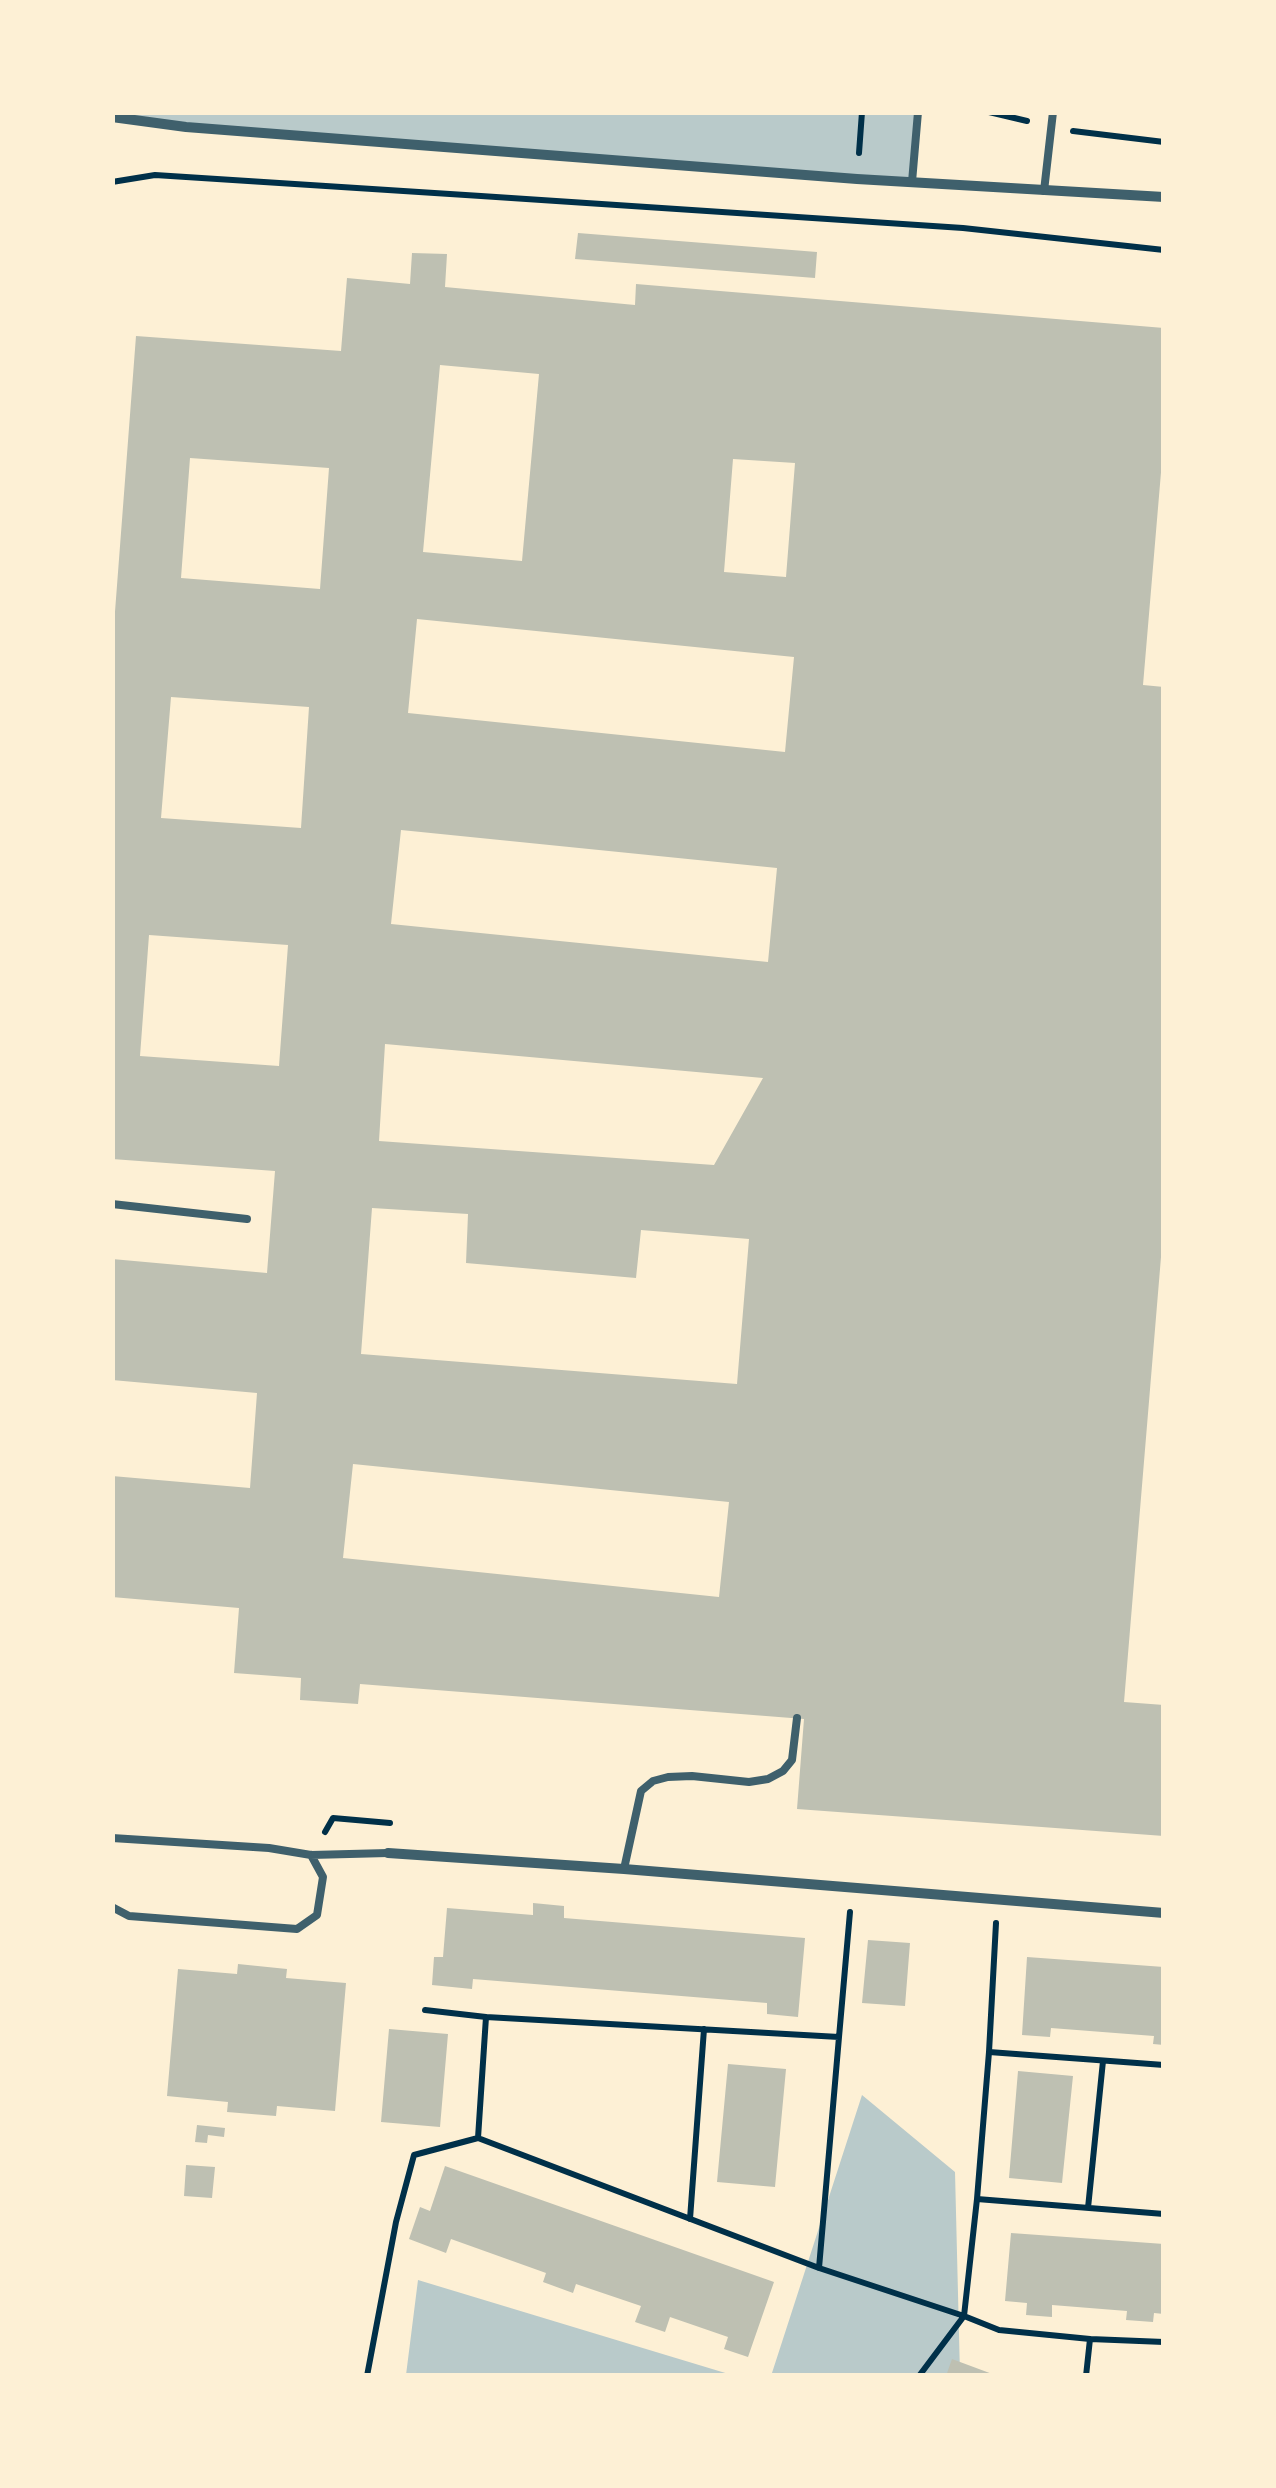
<!DOCTYPE html>
<html>
<head>
<meta charset="utf-8">
<style>
	body { margin:0 }
	#map { position:relative; width:1276px; height:2488px; overflow:hidden; background:#fdf0d5; font-family:Lato,sans-serif }
	canvas { display:block }
	.frame { position:absolute; inset:0; border:115px solid #fdf0d5; pointer-events:none }
</style>
</head>
<body>
<div id="map">
<canvas width="1276" height="2488"></canvas>
<div class="frame"></div>
</div>
<script>
const ctx = document.querySelector('canvas').getContext('2d');
ctx.lineJoin = 'round';
function fillPath(path, color) { ctx.fillStyle = color; ctx.fill(path, 'evenodd'); }
const poly = rows => new Path2D(rows.map(r => 'M' + r).join(''));
function stroke(path, color, width, dash) { ctx.strokeStyle = color; ctx.lineWidth = width; ctx.lineCap = dash ? 'butt' : 'round'; ctx.setLineDash(dash || []); ctx.stroke(path); }
const green = poly([
	[113,112,918,113,912,182,186,127],
	[862,2095,955,2172,960,2375,771,2376],
	[418,2280,732,2375,406,2375]
]);
const building = poly([
	[578,233,817,252,815,278,575,259],
	[412,253,447,254,445,287,635,305,636,284,1164,328,1164,437,1143,685,1164,687,1164,1221,1124,1702,1164,1705,1164,1836,797,1809,804,1719,360,1684,358,1704,300,1700,301,1678,234,1673,239,1608,112,1597,112,1476,250,1488,257,1393,112,1380,112,1259,267,1273,275,1171,112,1159,112,651,136,336,341,351,347,278,410,284],
	[440,365,539,374,522,561,423,552],
	[190,458,329,468,320,589,181,578],
	[733,459,795,463,786,577,724,572],
	[417,619,794,657,785,752,408,713],
	[171,697,309,707,301,828,161,818],
	[401,830,777,868,768,962,391,924],
	[149,935,288,945,279,1066,140,1056],
	[385,1044,763,1078,714,1165,379,1141],
	[372,1208,468,1214,466,1263,636,1278,641,1230,749,1239,737,1384,361,1354],
	[353,1464,729,1502,719,1597,343,1558],
	[533,1903,564,1906,564,1918,805,1938,798,2017,767,2014,767,2003,473,1979,472,1989,432,1985,434,1957,443,1957,447,1908,533,1915],
	[868,1940,910,1943,905,2006,862,2003],
	[1027,1957,1164,1967,1164,2045,1153,2044,1154,2036,1051,2028,1050,2037,1022,2035],
	[238,1964,287,1969,286,1978,346,1983,335,2111,277,2106,276,2116,227,2112,228,2102,167,2096,178,1969,237,1974],
	[389,2029,448,2034,440,2127,381,2122],
	[728,2064,786,2069,775,2187,717,2182],
	[1018,2071,1073,2076,1062,2183,1009,2178],
	[197,2125,225,2128,224,2137,208,2135,207,2143,195,2142],
	[186,2165,215,2167,212,2198,184,2196],
	[445,2166,774,2282,748,2357,724,2349,728,2337,670,2317,665,2332,635,2322,641,2306,576,2284,573,2293,543,2282,546,2273,451,2239,446,2253,409,2239,420,2207,430,2211],
	[1011,2233,1164,2244,1164,2314,1154,2313,1153,2322,1126,2320,1127,2311,1052,2305,1052,2317,1026,2315,1027,2303,1005,2301],
	[952,2359,995,2375,995,2376,946,2376]
]);
const path = poly([
	[989,112,1027,121],
	[1073,131,1164,142],
	[859,153,862,112],
	[112,182,155,175,481,196,963,228,1164,250],
	[325,1832,333,1818,390,1823],
	[850,1912,839,2037,486,2017,478,2138,819,2268,964,2316,919,2376],
	[996,1923,989,2052,1164,2065],
	[425,2010,486,2017],
	[989,2052,977,2199,964,2316,999,2330,1090,2339,1164,2342],
	[977,2199,1164,2214],
	[1088,2208,1103,2061],
	[690,2219,704,2029],
	[819,2268,839,2037],
	[367,2376,396,2222,414,2155,478,2138],
	[1086,2376,1090,2339]
]);
const service = poly([
	[912,182,918,112],
	[1044,191,1053,112],
	[112,1204,247,1219],
	[112,1838,269,1848,311,1855,388,1853],
	[624,1869,641,1791,653,1781,668,1777,692,1776,749,1782,768,1779,783,1771,792,1760,797,1718],
	[112,1907,129,1916,297,1929,317,1915,323,1877,311,1855]
]);
const minor = poly([
	[112,117,186,127,857,179,1164,197],
	[388,1853,624,1869,1164,1913]
]);
fillPath(green, '#b9caca');
fillPath(building, '#bec0b2');
stroke(path, '#003049', 6);
stroke(service, '#3f606c', 8);
stroke(minor, '#3f606c', 10);
</script>
</body>
</html>
